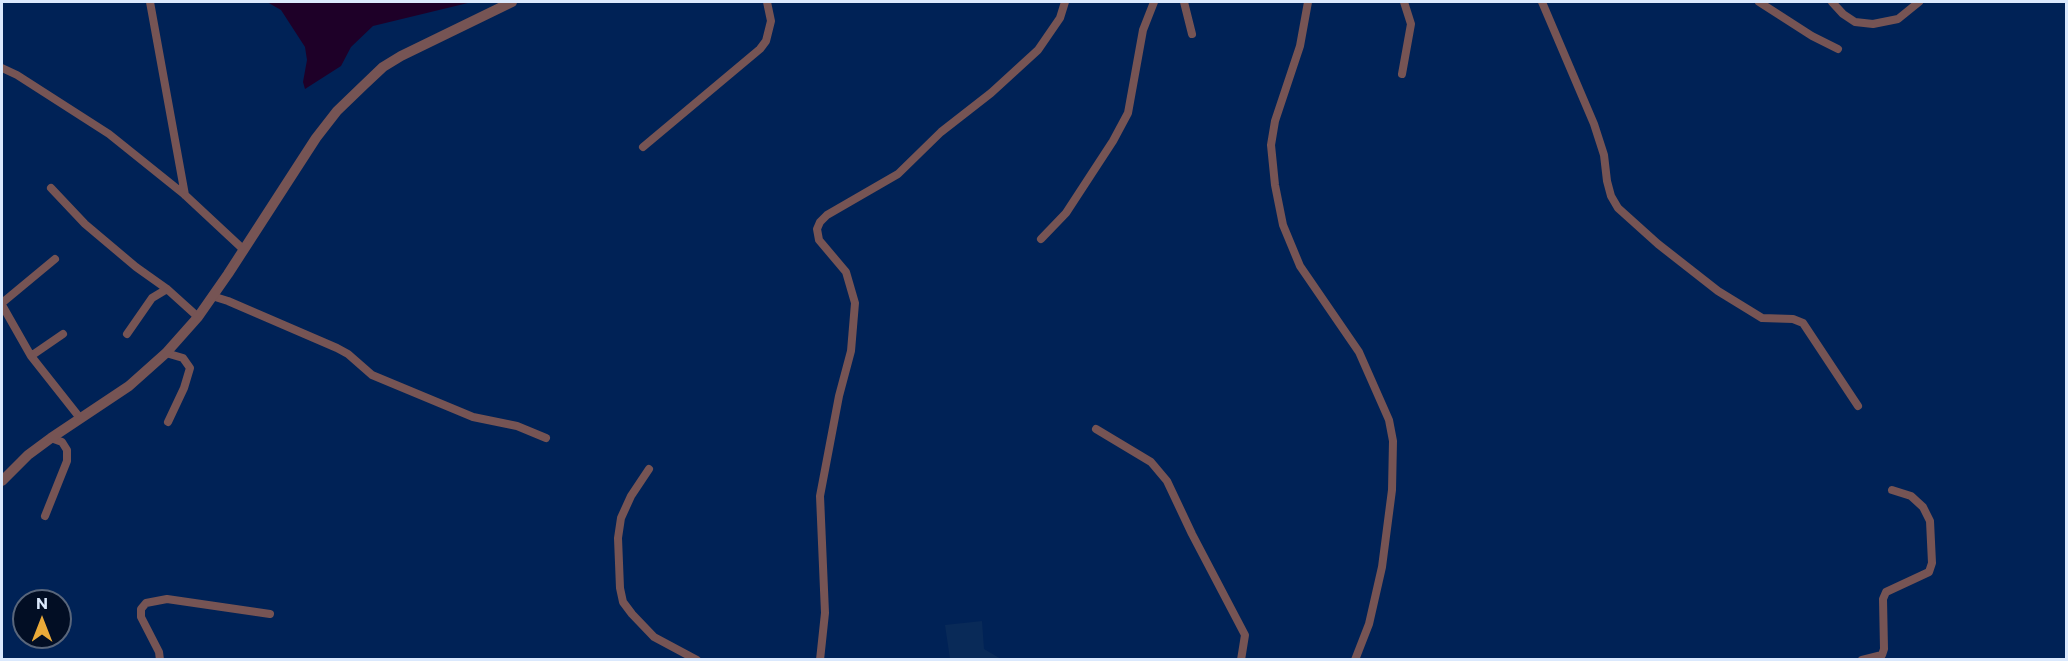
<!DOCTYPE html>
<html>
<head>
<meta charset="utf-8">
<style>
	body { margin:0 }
	#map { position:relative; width:2068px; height:661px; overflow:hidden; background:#002256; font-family:Commissioner,sans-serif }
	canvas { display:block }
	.frame { position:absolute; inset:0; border:3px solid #dbe9fd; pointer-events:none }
	.north { position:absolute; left:12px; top:589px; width:60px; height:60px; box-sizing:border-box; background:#020e24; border:2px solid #59667b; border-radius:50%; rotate:0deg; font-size:16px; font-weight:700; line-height:24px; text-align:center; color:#dbe9fd }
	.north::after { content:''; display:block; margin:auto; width:21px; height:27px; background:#eaaa39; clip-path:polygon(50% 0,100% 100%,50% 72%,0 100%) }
</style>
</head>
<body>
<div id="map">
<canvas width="2068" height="661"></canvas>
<div class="frame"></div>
<div class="north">N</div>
</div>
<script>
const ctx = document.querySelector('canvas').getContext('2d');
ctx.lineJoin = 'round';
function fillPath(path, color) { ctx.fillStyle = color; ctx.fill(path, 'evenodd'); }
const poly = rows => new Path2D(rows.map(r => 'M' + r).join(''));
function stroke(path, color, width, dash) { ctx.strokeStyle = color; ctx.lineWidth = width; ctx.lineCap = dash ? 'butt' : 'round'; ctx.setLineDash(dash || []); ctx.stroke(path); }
const built = poly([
	[982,621,984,649,1001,659,950,659,945,625]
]);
const water = poly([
	[267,2,377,3,472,2,373,26,351,47,341,66,305,89,303,82,307,60,305,47,281,10]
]);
const minor = poly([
	[150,2,185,195],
	[1184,2,1192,34],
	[1308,2,1300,46,1275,121,1271,145,1275,185,1283,225,1300,266,1359,352,1389,420,1393,441,1392,490,1382,567,1369,624,1355,660],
	[1542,2,1594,124,1604,155,1607,181,1611,196,1618,208,1658,244,1718,291,1762,318,1793,319,1803,323,1858,406],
	[1759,2,1812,36,1838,49],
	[1832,2,1843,14,1855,22,1873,24,1898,19,1919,2],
	[2,68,17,75,109,134,185,195,244,250],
	[1402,74,1411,24,1404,2],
	[643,147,760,49,766,41,771,21,767,2],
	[51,188,85,224,136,267,167,289,198,317],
	[1041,239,1066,213,1113,141,1128,113,1143,30,1154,2],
	[212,296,228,301,337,348,348,354,372,375,473,417,517,426,546,438],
	[2,303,55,259],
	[2,305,31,356,80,418],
	[127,334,152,298,167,289],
	[166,353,183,358,190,368,184,388,168,422],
	[31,356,63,334],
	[1096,429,1151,462,1167,481,1192,534,1245,635,1241,660],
	[649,469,631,496,621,518,618,538,620,588,623,602,632,614,654,637,697,660],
	[45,516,67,461,67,450,62,442,51,438],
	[160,660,159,652,141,617,141,609,146,603,167,599,270,614],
	[820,660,825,613,820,496,839,396,851,351,855,303,846,272,819,240,817,229,820,222,827,215,898,174,941,132,991,93,1038,50,1060,18,1065,2],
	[1862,660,1882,655,1884,649,1883,599,1886,592,1929,572,1932,563,1930,521,1923,507,1911,496,1892,490]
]);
const tertiary = poly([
	[2,481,28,455,51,438,129,386,166,353,198,317,228,274,316,138,337,111,364,85,383,67,401,56,512,2]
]);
fillPath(built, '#092a58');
fillPath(water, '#1e0028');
stroke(minor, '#765454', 8);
stroke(tertiary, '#765454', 10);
</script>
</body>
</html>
